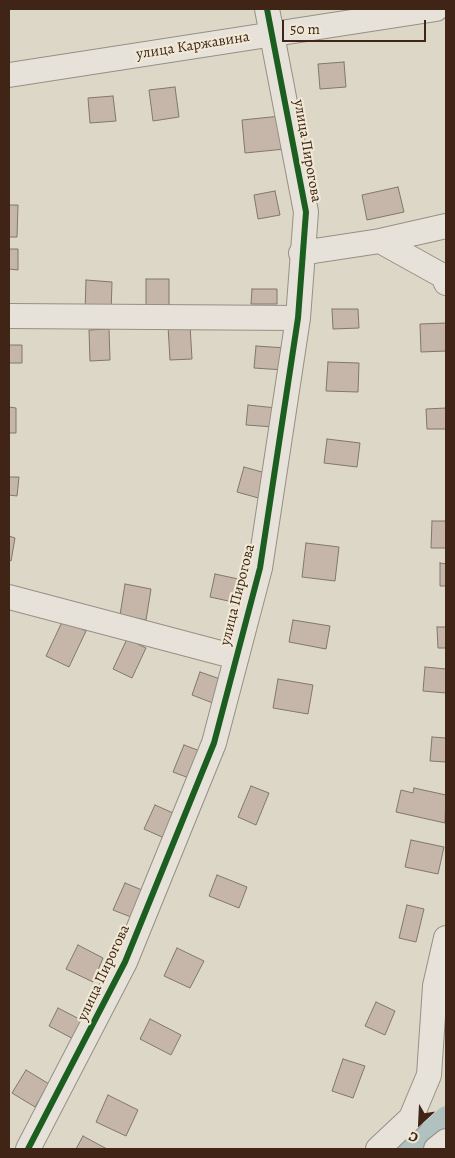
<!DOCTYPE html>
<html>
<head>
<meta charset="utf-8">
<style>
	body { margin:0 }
	#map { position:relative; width:455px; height:1158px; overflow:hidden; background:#ddd7c7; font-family:Alegreya,serif }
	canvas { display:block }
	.frame { position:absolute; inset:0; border:10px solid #402517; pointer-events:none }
	.north { position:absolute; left:395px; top:1098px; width:50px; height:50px; -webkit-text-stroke:4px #efe8d5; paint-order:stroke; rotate:205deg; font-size:14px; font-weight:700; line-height:20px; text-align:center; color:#402517 }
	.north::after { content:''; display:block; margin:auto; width:18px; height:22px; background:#402517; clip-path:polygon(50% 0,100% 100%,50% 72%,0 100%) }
	.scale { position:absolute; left:282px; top:20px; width:144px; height:22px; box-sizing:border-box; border:2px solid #402517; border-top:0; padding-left:6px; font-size:15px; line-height:18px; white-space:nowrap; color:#402517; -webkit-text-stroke:4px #efe8d5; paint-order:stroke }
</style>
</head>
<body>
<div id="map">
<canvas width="455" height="1158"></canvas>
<div class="frame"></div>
<div class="north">С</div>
<div class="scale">50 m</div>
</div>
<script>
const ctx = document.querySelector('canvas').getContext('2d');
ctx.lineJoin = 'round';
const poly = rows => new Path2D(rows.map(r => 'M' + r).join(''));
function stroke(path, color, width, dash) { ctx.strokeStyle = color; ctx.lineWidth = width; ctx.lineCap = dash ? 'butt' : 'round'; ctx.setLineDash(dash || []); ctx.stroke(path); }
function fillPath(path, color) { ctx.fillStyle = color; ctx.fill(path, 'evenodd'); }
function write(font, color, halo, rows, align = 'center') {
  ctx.font = font + ' Alegreya,serif'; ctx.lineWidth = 4.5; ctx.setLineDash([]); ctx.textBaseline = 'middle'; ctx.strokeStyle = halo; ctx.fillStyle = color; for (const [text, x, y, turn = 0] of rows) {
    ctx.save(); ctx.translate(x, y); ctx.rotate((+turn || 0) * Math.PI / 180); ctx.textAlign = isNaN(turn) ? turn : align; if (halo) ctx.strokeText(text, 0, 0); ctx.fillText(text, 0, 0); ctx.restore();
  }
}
const canal = poly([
	[406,1149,419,1141,446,1116]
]);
const building = poly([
	[344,62,346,87,320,89,318,64,344,62],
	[175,87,179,117,153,121,149,90,175,87],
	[113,96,116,121,90,123,88,98,113,96],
	[281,116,285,149,245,153,242,120,281,116],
	[398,187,404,212,367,220,362,195,398,187],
	[275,191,280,215,258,219,254,195,275,191],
	[9,205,18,205,17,237,9,237,9,205],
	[9,249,18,249,18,270,9,269,9,249],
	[146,279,169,279,169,306,146,306,146,279],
	[86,280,112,282,111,314,85,312,86,280],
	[252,289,277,289,277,304,251,304,252,289],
	[332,309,358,309,359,328,333,329,332,309],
	[446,323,446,351,421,352,420,324,446,323],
	[190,325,192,359,170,360,168,326,190,325],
	[109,329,110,360,90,361,89,330,109,329],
	[9,345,22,345,22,363,9,363,9,345],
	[256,346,286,348,284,370,254,368,256,346],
	[328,362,359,363,358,392,326,391,328,362],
	[248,405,276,408,274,427,246,425,248,405],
	[9,407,16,408,16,433,9,433,9,407],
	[446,408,446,429,427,429,426,409,446,408],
	[327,439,360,443,357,467,324,463,327,439],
	[244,467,269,474,262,499,237,492,244,467],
	[9,477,19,477,17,496,9,495,9,477],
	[432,521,446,521,446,548,431,548,432,521],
	[9,536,15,538,11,561,9,560,9,536],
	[306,543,339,547,335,581,302,577,306,543],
	[440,563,446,564,446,586,440,586,440,563],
	[215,574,252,582,247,605,210,597,215,574],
	[125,584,151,589,146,620,120,615,125,584],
	[63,620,86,631,69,667,46,656,63,620],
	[293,620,330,626,326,649,289,642,293,620],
	[437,627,446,627,446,648,438,648,437,627],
	[127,639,146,648,132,678,113,669,127,639],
	[425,667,446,669,446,693,423,691,425,667],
	[200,672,226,681,218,705,192,695,200,672],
	[278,679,313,685,308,714,273,708,278,679],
	[432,737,446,738,446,762,430,761,432,737],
	[184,745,200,751,189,778,173,772,184,745],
	[251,786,269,793,256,825,238,817,251,786],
	[414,788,446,795,445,823,396,812,401,790,413,793,414,788],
	[155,805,182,817,171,841,144,829,155,805],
	[411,840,444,847,438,874,405,867,411,840],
	[217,875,247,887,239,908,209,896,217,875],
	[125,883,142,890,131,917,113,910,125,883],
	[407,905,424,909,416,942,399,938,407,905],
	[78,945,103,958,93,982,66,969,78,945],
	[177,948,204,961,190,988,164,976,177,948],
	[376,1002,395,1011,385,1035,365,1026,376,1002],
	[58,1008,89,1024,79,1042,49,1026,58,1008],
	[150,1019,181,1035,171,1055,140,1039,150,1019],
	[343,1059,365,1066,353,1098,332,1091,343,1059],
	[26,1070,49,1084,35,1107,12,1093,26,1070],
	[108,1095,138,1110,126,1136,96,1122,108,1095],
	[83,1136,107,1149,76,1149,83,1136]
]);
const minor = poly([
	[9,75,436,9],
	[380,241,446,226],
	[301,253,380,241,443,276,446,283],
	[9,316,298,318],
	[9,597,236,657],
	[28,1149,125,962,214,743,260,568,298,318,306,212,267,9],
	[378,1149,411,1118,429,1075,435,986,446,938],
	[436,1149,446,1141]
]);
const cycleway = poly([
	[28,1149,125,962,214,743,260,568,298,318,306,212,267,9]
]);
const streetNames = [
	["улица Каржавина",193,46,-9],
	["улица Пирогова",307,151,80],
	["улица Пирогова",238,595,-76],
	["улица Пирогова",104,973,-65]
];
stroke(canal, '#b0c1c0', 20);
fillPath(building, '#c5b6a9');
stroke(building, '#80776d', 1);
stroke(minor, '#978f84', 26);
stroke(minor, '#e6e2da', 24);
stroke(cycleway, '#1b5e20', 6);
write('15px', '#402517', '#efe8d5', streetNames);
</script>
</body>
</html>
